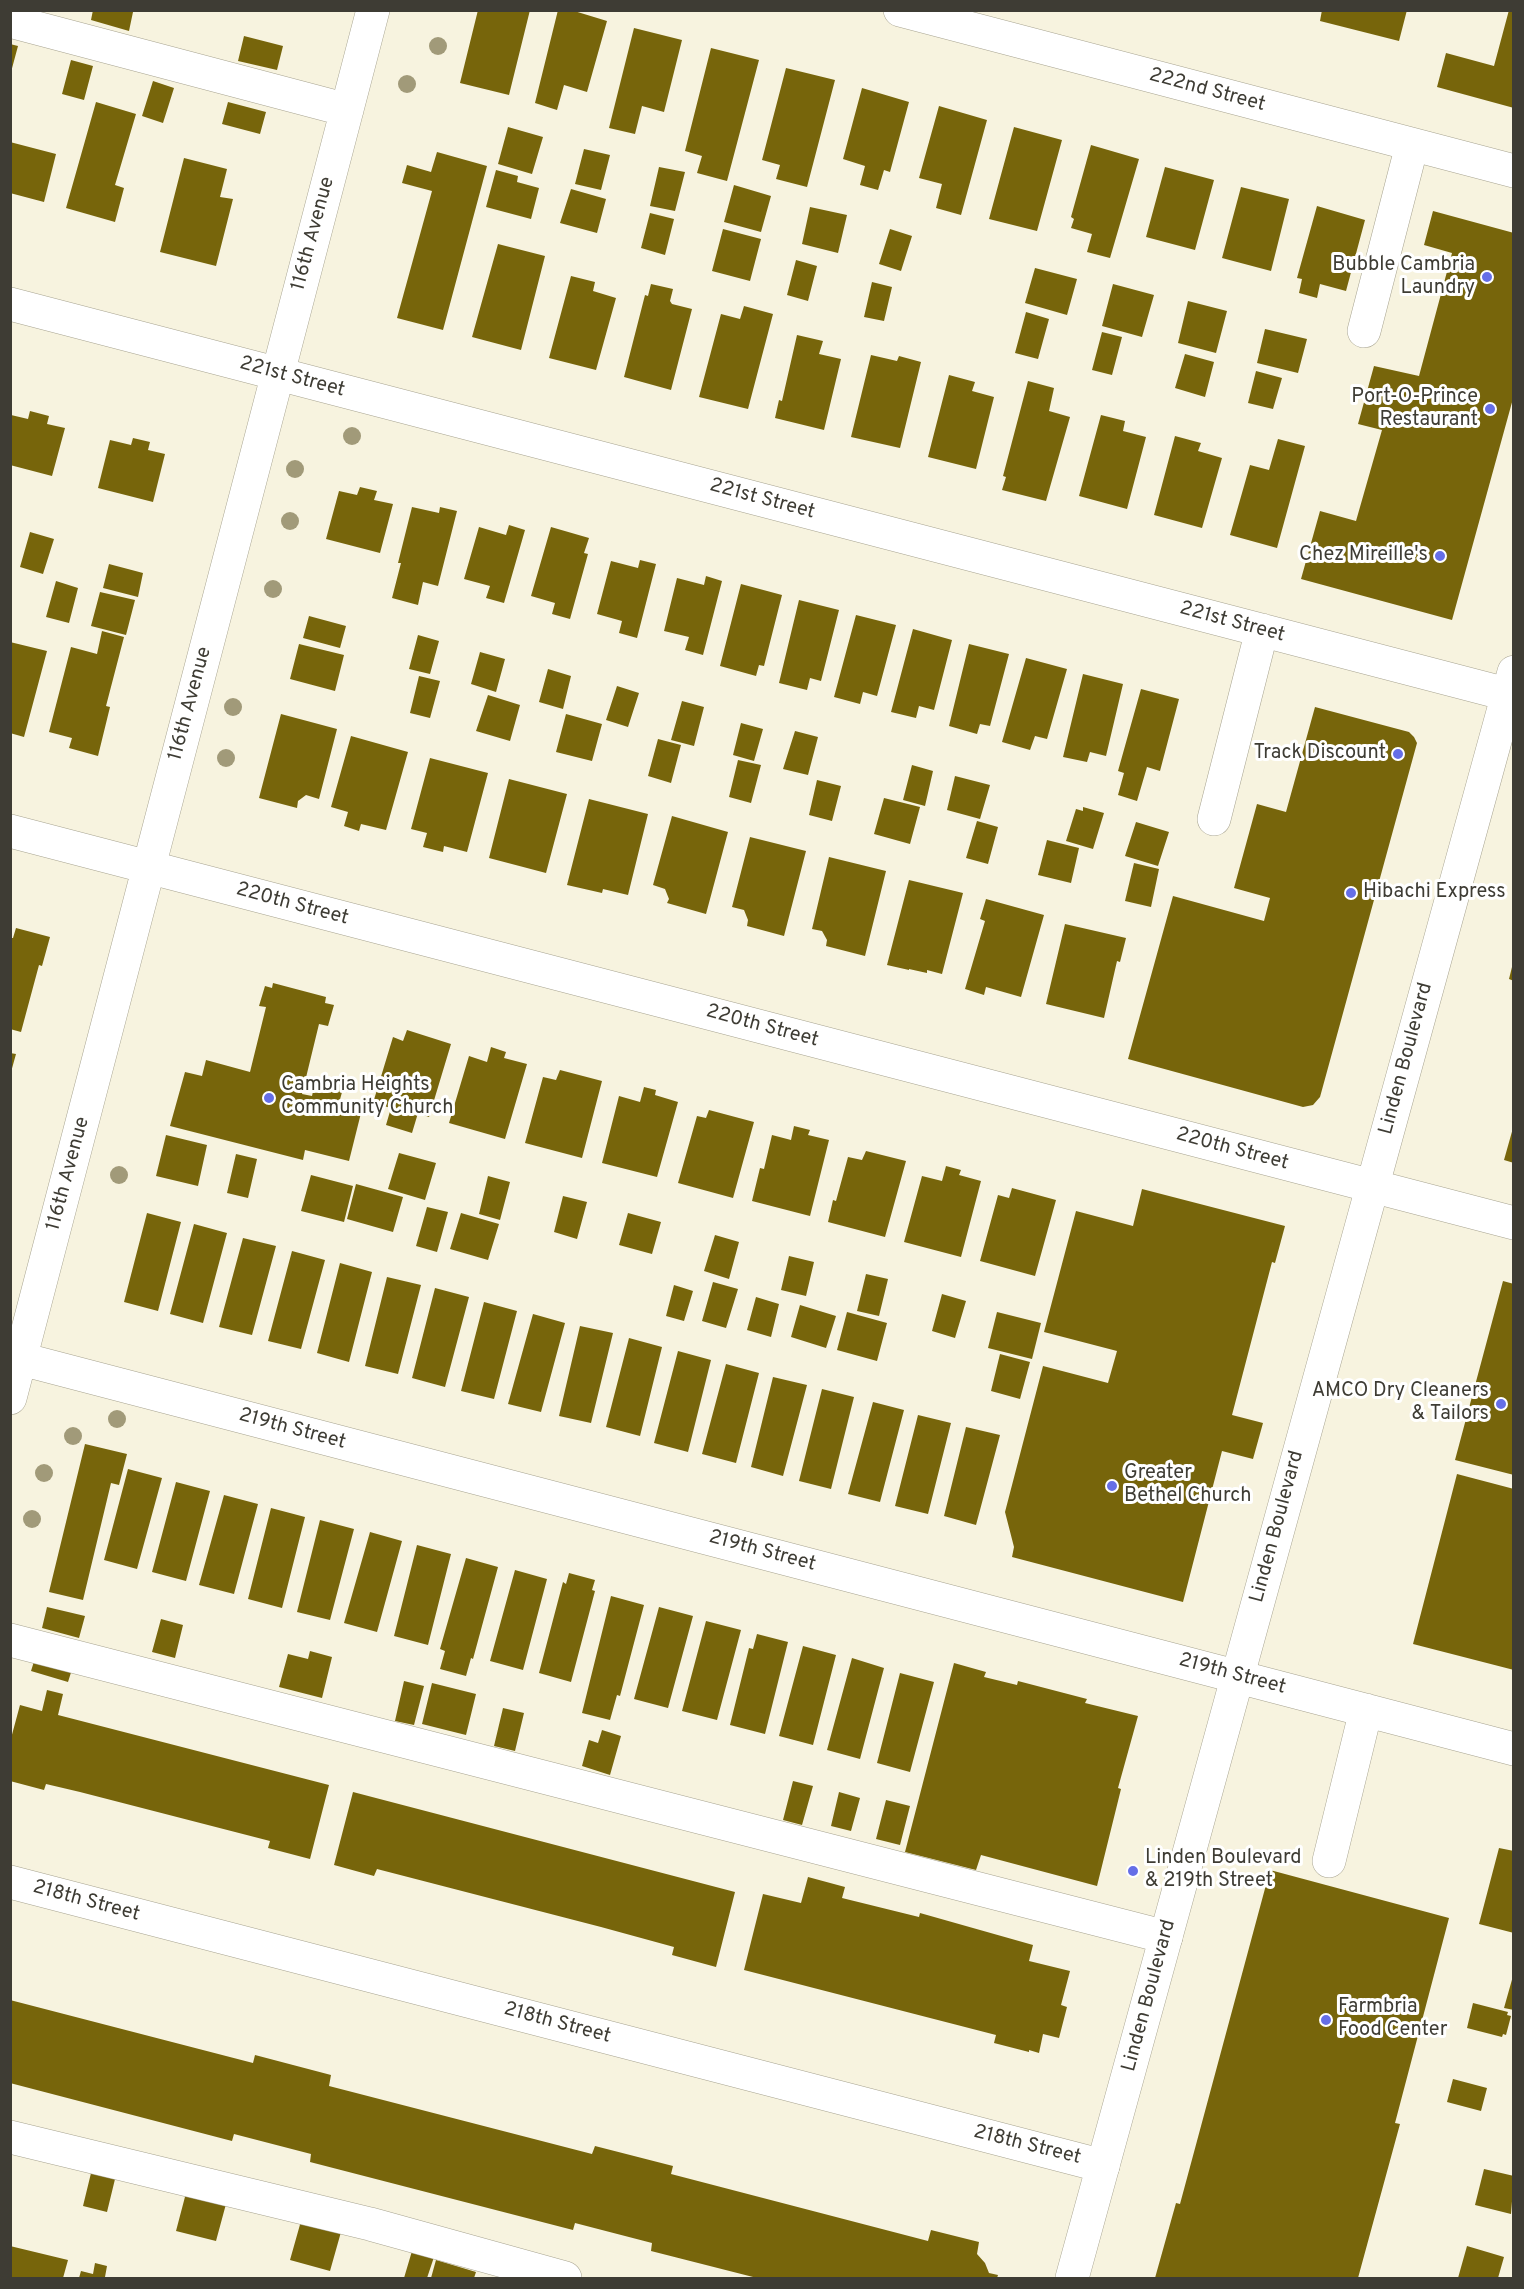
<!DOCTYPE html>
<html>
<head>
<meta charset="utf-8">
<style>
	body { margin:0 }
	#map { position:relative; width:1524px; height:2289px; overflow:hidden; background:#f7f3df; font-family:Overpass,sans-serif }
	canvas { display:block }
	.frame { position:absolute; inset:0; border:12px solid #3e3c34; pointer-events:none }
</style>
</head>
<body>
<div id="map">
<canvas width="1524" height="2289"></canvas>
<div class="frame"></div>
</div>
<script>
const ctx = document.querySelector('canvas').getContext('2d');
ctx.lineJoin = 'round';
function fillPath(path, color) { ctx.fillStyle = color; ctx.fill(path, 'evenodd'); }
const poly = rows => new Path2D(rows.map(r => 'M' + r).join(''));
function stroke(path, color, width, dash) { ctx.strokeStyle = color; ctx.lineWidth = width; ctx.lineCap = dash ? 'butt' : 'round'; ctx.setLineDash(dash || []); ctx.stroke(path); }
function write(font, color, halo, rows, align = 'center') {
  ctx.font = font + ' Overpass,sans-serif'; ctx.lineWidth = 6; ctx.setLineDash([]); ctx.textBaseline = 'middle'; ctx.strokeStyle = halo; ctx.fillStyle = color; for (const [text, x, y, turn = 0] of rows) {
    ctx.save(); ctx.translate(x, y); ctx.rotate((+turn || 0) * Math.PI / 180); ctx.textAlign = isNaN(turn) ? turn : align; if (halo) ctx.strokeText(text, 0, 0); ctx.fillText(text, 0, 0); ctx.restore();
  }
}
const building = poly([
	[93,10,133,12,129,31,91,20],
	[478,10,530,10,509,95,460,83],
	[558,10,571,10,607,21,587,92,564,85,557,110,535,103],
	[1322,10,1407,10,1399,41,1320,21],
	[1509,10,1514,10,1514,108,1437,87,1446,53,1494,66],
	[634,28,682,40,664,112,642,106,635,134,609,128],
	[244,36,283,46,277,70,238,61],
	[10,44,18,46,11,72,10,72],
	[711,48,759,60,727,181,697,173,702,156,685,151],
	[71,60,93,66,84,100,62,94],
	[786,68,835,80,807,187,776,179,780,165,762,160],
	[153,81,174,88,163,123,142,116],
	[862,88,909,102,890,172,884,170,878,190,860,185,865,166,843,159],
	[96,102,136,114,115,185,124,188,115,222,66,208],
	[228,102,266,112,260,134,222,124],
	[939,106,987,120,961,215,936,208,942,184,919,178],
	[508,127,543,137,532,174,498,164],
	[1014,127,1062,140,1037,231,989,219],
	[10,142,56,154,44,202,10,193],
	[1091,145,1139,159,1110,258,1087,252,1092,234,1071,228,1074,219,1071,217],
	[584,149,610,155,601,190,575,184],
	[437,152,487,166,443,330,397,318,432,191,402,183,407,165,431,172],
	[184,158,227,169,220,197,233,199,216,266,160,252],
	[659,167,685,172,675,211,650,206],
	[1165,167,1214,180,1195,250,1146,237],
	[496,170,518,176,517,182,539,188,531,219,486,207],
	[734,185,771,196,761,232,724,222],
	[1241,187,1289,199,1271,271,1222,258],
	[571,189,606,199,597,233,560,223],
	[1317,206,1365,220,1346,291,1320,284,1317,298,1299,293,1302,279,1297,278],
	[810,207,847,215,838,253,802,244],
	[1433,211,1514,233,1514,395,1452,620,1301,579,1320,511,1356,521,1382,430,1358,424,1374,366,1419,376,1452,253,1424,245],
	[650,213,674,219,665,255,641,248],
	[723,229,761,239,750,281,712,271],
	[890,229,912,236,901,271,879,264],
	[498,244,545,256,521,350,472,337],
	[796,260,817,266,808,301,787,295],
	[1035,268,1077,279,1067,315,1025,303],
	[571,276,595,282,593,291,616,298,596,370,549,358],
	[872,282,892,287,884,321,864,317],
	[651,284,673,289,670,301,672,304,692,309,671,390,624,377,645,295,648,296],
	[1113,284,1154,295,1142,337,1102,326],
	[1188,301,1227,311,1216,353,1178,343],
	[744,306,773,314,748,409,699,397,721,314,740,319],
	[1026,312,1049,319,1038,359,1015,353],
	[1265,329,1307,339,1298,373,1257,363],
	[1102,332,1122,337,1112,375,1092,370],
	[797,335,823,341,819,354,841,359,824,430,775,418,779,400,782,401],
	[1185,354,1214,362,1205,397,1175,388],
	[871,355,897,361,899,356,921,362,900,448,851,437],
	[1256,371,1282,378,1273,409,1248,403],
	[949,375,975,382,972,391,994,397,976,469,928,457],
	[1028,381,1054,388,1049,411,1070,417,1046,501,1002,490,1006,477,1003,476],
	[30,411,49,416,47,424,65,428,52,476,10,465,11,415,28,419],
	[1101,415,1125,421,1123,431,1146,437,1127,509,1079,496],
	[1175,436,1201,443,1198,451,1222,458,1202,528,1154,515],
	[133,438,150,442,148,450,165,454,153,502,98,488,110,440,131,445],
	[1278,439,1305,446,1277,548,1230,535,1250,465,1269,470],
	[360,487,377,491,374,500,393,504,380,553,326,539,339,491,357,495],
	[412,507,439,513,440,507,457,511,438,586,423,582,418,605,392,598,401,563,398,563],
	[509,525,525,530,504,603,486,598,490,586,464,579,479,527,506,535],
	[551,527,589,538,584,553,588,554,570,619,552,614,555,603,531,596],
	[30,532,54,539,43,574,20,567],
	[640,560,656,564,637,638,619,633,622,621,597,614,611,561,638,568],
	[109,564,143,573,138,597,103,588],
	[706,576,722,581,703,655,685,650,689,637,664,631,677,578,704,585],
	[56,581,78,588,69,623,46,617],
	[741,584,782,595,764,666,759,665,756,676,720,666],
	[100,592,135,600,126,635,91,626],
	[799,600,839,610,821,681,810,678,807,690,779,683],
	[856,615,896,625,877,696,863,692,860,704,834,697],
	[309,616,346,626,340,648,303,638],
	[913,629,952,640,934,710,919,706,916,718,891,712],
	[102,631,124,637,106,706,110,707,98,756,69,748,72,738,49,732,71,647,97,654],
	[418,635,439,641,430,674,409,669],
	[10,642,47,651,24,737,10,733],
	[299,644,344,655,335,691,290,679],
	[969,644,1009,654,990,726,980,724,977,734,949,726],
	[480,652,505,659,496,692,471,684],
	[1026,658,1067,669,1047,739,1035,736,1030,750,1002,742],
	[548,669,571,676,563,709,539,702],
	[1083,674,1123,684,1106,756,1090,752,1087,762,1063,757],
	[419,676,440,681,430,718,410,713],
	[617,686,639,693,628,727,606,720],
	[1141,689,1179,699,1160,771,1147,767,1137,801,1118,795,1124,773,1118,771],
	[488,695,520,705,510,741,476,731],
	[682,701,704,707,694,746,671,740],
	[1315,707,1409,732,1414,737,1417,743,1320,1097,1313,1105,1303,1107,1128,1059,1173,896,1264,921,1270,898,1234,888,1257,804,1286,812],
	[281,714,337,729,319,799,306,795,298,801,297,808,259,798],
	[566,714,602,724,592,761,556,752],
	[741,723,763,729,754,761,733,755],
	[795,731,818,737,808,775,783,769],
	[351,736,408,752,386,830,361,824,359,831,344,826,348,812,331,807],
	[658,739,681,745,671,783,648,776],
	[430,758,488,773,467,852,444,846,443,852,423,847,427,833,411,829],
	[738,760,761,765,751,803,729,797],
	[912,765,933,771,925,806,903,800],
	[955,776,990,785,980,819,947,810],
	[509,779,567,794,546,873,489,858],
	[817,780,841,786,832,821,809,815],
	[884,798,920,807,910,844,874,834],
	[589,799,648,814,628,895,603,889,602,893,567,885],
	[1083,807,1104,813,1093,849,1066,841,1076,809,1083,811],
	[672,816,728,832,706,914,667,903,669,899,665,889,653,885],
	[977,821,998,827,988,864,966,858],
	[1136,822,1169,832,1158,866,1125,856],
	[750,837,806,851,784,936,747,926,748,920,744,910,732,907],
	[1047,840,1079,848,1071,883,1038,875],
	[829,857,886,871,865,956,826,946,827,940,822,931,812,929],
	[1134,863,1159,869,1151,907,1125,901],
	[909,880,963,893,942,974,927,970,927,973,909,969,909,970,887,965],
	[986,899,1044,915,1021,997,986,987,984,995,965,989,985,921,980,919],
	[1065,924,1126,938,1120,962,1117,961,1104,1018,1046,1004],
	[16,928,50,937,42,966,39,965,21,1032,10,1029,10,938,13,938],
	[1513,963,1514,963,1514,981,1509,979],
	[273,983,326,997,325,1003,334,1005,328,1026,319,1024,302,1094,312,1096,316,1078,344,1085,339,1103,362,1109,349,1161,305,1150,303,1160,170,1126,185,1072,202,1076,206,1060,250,1072,266,1007,259,1006,265,986,272,988],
	[407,1030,451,1044,429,1117,418,1113,412,1133,386,1125,391,1108,373,1103,393,1037,403,1041],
	[491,1047,506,1052,504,1058,527,1064,505,1139,449,1123,469,1056,487,1062],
	[10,1053,16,1054,11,1072,10,1072],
	[560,1070,602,1081,582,1158,525,1143,543,1077,556,1080],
	[644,1087,656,1090,655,1095,678,1102,657,1177,602,1163,619,1096,640,1102],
	[709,1110,754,1122,733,1198,678,1183,697,1116,706,1118],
	[794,1126,810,1130,808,1135,829,1140,810,1216,752,1201,760,1168,764,1169,772,1135,791,1140],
	[1513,1128,1514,1128,1514,1163,1504,1160],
	[166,1135,207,1145,198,1186,156,1176],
	[866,1151,906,1161,885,1237,828,1222,833,1200,836,1201,848,1157,862,1160],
	[399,1153,436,1163,425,1200,388,1189],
	[236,1154,257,1159,248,1198,227,1193],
	[946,1166,961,1170,959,1175,981,1181,961,1257,904,1242,922,1176,942,1181],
	[311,1175,353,1186,344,1222,301,1211],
	[488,1176,510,1182,500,1220,479,1214],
	[356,1184,403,1197,393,1232,347,1219],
	[1012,1188,1056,1200,1035,1276,980,1261,998,1195,1009,1198],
	[1142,1189,1285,1226,1275,1263,1272,1262,1232,1415,1263,1423,1253,1459,1222,1451,1183,1602,1012,1557,1014,1547,1005,1512,1043,1366,1108,1383,1117,1351,1044,1332,1076,1211,1133,1226],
	[563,1196,587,1202,577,1239,554,1232],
	[427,1207,448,1212,437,1252,416,1246],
	[147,1213,181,1222,158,1311,124,1302],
	[461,1213,499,1224,488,1260,450,1249],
	[628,1213,661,1222,652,1254,619,1245],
	[194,1224,227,1233,203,1323,170,1314],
	[715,1235,739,1242,729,1279,704,1271],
	[243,1238,276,1246,252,1335,219,1327],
	[292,1251,325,1260,301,1349,268,1341],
	[789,1256,814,1262,806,1296,781,1290],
	[340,1263,372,1272,349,1362,317,1353],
	[866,1274,888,1279,879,1316,857,1311],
	[387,1277,421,1285,398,1374,365,1366],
	[1503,1281,1514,1284,1514,1475,1455,1460],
	[713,1282,738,1289,726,1328,702,1321],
	[674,1285,693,1291,684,1321,666,1316],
	[435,1288,469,1297,445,1387,412,1378],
	[942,1294,966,1301,955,1338,932,1331],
	[756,1297,779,1304,771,1337,747,1330],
	[484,1302,517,1311,494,1399,461,1391],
	[800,1305,836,1316,826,1348,791,1337],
	[847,1312,887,1323,877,1361,837,1350],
	[997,1312,1041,1323,1032,1359,988,1348],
	[533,1314,565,1323,541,1412,508,1404],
	[580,1326,613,1333,591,1423,559,1416],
	[629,1338,662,1347,640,1436,606,1427],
	[678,1351,711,1360,688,1452,654,1443],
	[1000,1354,1030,1362,1020,1399,991,1391],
	[726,1364,759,1373,736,1463,702,1454],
	[773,1377,807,1385,783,1476,751,1467],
	[822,1389,854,1397,831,1489,799,1481],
	[873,1402,904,1410,880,1502,848,1494],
	[918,1415,951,1423,928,1514,895,1506],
	[966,1427,1000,1435,976,1525,944,1516],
	[85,1444,127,1454,119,1485,111,1483,83,1600,49,1592],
	[128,1469,162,1478,137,1569,104,1560],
	[1457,1474,1514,1489,1514,1670,1413,1644],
	[176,1482,210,1491,186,1581,152,1572],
	[224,1495,258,1504,234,1594,199,1585],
	[271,1508,305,1517,282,1608,248,1599],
	[320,1520,354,1529,330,1620,297,1612],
	[370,1532,402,1541,377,1632,344,1623],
	[417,1545,451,1554,428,1645,394,1636],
	[466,1558,498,1567,473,1659,471,1658,466,1676,440,1669,445,1651,440,1649],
	[515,1570,547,1579,523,1670,490,1661],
	[569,1573,595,1580,592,1590,595,1591,571,1682,539,1673,563,1582,566,1584],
	[611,1596,644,1605,620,1696,617,1695,610,1720,582,1713],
	[47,1607,85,1616,79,1638,42,1628],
	[659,1607,693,1616,668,1708,634,1699],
	[161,1619,183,1625,175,1658,152,1652],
	[706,1621,741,1630,717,1720,682,1711],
	[757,1634,788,1642,765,1734,730,1725,749,1648,753,1649],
	[803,1646,836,1655,813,1745,779,1736],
	[310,1651,332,1657,322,1698,279,1687,288,1654,308,1659],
	[37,1652,74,1663,68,1682,31,1671],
	[852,1658,884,1668,860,1759,827,1750],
	[954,1663,986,1672,984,1677,1017,1685,1018,1681,1087,1699,1085,1703,1138,1716,1118,1788,1121,1789,1097,1886,981,1855,976,1870,905,1852],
	[900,1673,934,1682,910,1772,877,1763],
	[404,1681,424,1686,414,1725,395,1721],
	[432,1683,476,1694,466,1735,422,1724],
	[47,1690,63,1694,58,1715,329,1785,310,1859,268,1848,270,1841,80,1792,46,1784,44,1790,10,1781,10,1742,20,1705,42,1711],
	[503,1708,524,1713,515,1751,494,1746],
	[602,1730,621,1736,610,1775,582,1766,589,1740,598,1743],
	[793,1781,813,1786,802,1825,783,1820],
	[353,1792,735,1892,716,1967,672,1955,674,1947,601,1927,377,1869,374,1876,334,1865],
	[839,1792,860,1798,851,1831,831,1826],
	[886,1800,910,1806,900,1845,876,1839],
	[1499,1848,1514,1851,1514,1933,1479,1924],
	[1270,1870,1449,1918,1395,2123,1400,2124,1358,2278,1155,2278,1176,2203,1180,2204],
	[808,1877,845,1887,842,1898,919,1917,920,1913,1033,1945,1029,1961,1070,1971,1061,2005,1067,2007,1059,2038,1043,2034,1039,2053,1029,2050,1029,2052,994,2043,996,2035,744,1970,763,1894,801,1903],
	[1513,1976,1514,1976,1514,2010,1504,2008],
	[10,2000,253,2063,255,2055,331,2075,329,2086,592,2154,595,2146,673,2166,671,2174,928,2241,931,2230,979,2242,977,2254,985,2263,989,2273,998,2275,997,2278,757,2278,651,2251,652,2243,575,2223,573,2230,310,2162,311,2154,234,2134,232,2141,10,2083],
	[1473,2003,1508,2012,1507,2015,1511,2016,1506,2035,1503,2034,1502,2037,1467,2028],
	[1453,2079,1487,2088,1481,2111,1447,2102],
	[92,2169,116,2175,107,2212,83,2206],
	[1484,2169,1514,2176,1511,2214,1475,2205],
	[186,2193,226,2204,216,2241,176,2231],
	[301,2221,341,2232,330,2271,290,2260],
	[10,2246,68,2260,63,2278,10,2278],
	[1467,2246,1504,2257,1498,2278,1458,2278],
	[412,2251,434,2257,427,2278,404,2278],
	[436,2260,476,2272,474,2278,431,2278],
	[95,2263,107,2266,105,2277,109,2278,79,2278,81,2271,93,2274]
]);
const minor = poly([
	[900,10,1514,171],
	[10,21,347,110],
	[10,304,1514,696],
	[1364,331,1412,145],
	[1214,819,1262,630],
	[10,831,1514,1223],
	[10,1356,1514,1749],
	[10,1398,373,10],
	[10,1640,1166,1937],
	[1329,1861,1366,1710],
	[10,1882,1103,2166],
	[10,2137,370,2224,565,2278]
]);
const major = poly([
	[1072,2278,1514,672]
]);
const trees = [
	[438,46],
	[407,84],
	[352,436],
	[295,469],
	[290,521],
	[273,589],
	[233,707],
	[226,758],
	[119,1175],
	[117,1419],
	[73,1436],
	[44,1473],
	[32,1519]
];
const markers = [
	[1487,277,6,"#656ee7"],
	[1490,409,6,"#656ee7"],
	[1440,556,6,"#656ee7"],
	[1398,754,6,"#656ee7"],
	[1351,893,6,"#656ee7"],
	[269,1098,6,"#656ee7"],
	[1501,1404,6,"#656ee7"],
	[1112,1486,6,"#656ee7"],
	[1133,1871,6,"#656ee7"],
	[1326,2020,6,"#656ee7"]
];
const streetNames = [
	["222nd Street",1207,91,15],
	["116th Avenue",314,234,-75],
	["221st Street",292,378,15],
	["221st Street",762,500,15],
	["221st Street",1232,623,15],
	["116th Avenue",191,704,-75],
	["220th Street",292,905,15],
	["220th Street",762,1027,15],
	["Linden Boulevard",1407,1059,-75],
	["220th Street",1232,1150,15],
	["116th Avenue",69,1174,-75],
	["219th Street",292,1430,15],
	["Linden Boulevard",1278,1527,-75],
	["219th Street",762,1552,15],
	["219th Street",1232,1675,15],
	["218th Street",86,1902,15],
	["Linden Boulevard",1150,1996,-75],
	["218th Street",557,2024,15],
	["218th Street",1027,2146,14]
];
const poiNames = [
	["Bubble Cambria",1475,266],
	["Laundry",1475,289],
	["Port-O-Prince",1478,398],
	["Restaurant",1478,421],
	["Chez Mireille's",1428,556],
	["Track Discount",1386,754],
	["Hibachi Express",1363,893,"left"],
	["Cambria Heights",281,1086,"left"],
	["Community Church",281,1109,"left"],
	["AMCO Dry Cleaners",1489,1392],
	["& Tailors",1489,1415],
	["Greater",1124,1474,"left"],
	["Bethel Church",1124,1497,"left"],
	["Linden Boulevard",1145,1859,"left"],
	["& 219th Street",1145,1882,"left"],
	["Farmbria",1338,2008,"left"],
	["Food Center",1338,2031,"left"]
];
fillPath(building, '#77650b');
stroke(minor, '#a8a491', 34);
stroke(major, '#a8a491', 34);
stroke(minor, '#fff', 33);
stroke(major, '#fff', 33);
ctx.fillStyle = '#a19a79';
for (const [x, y] of trees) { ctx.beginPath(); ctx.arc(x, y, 9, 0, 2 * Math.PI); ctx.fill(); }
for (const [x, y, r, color] of markers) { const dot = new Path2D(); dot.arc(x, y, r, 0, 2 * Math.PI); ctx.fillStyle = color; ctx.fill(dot); stroke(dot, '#fff', 2); }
write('20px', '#3e3c34', '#fff', streetNames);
write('20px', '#3e3c34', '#fff', poiNames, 'right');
</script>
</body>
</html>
